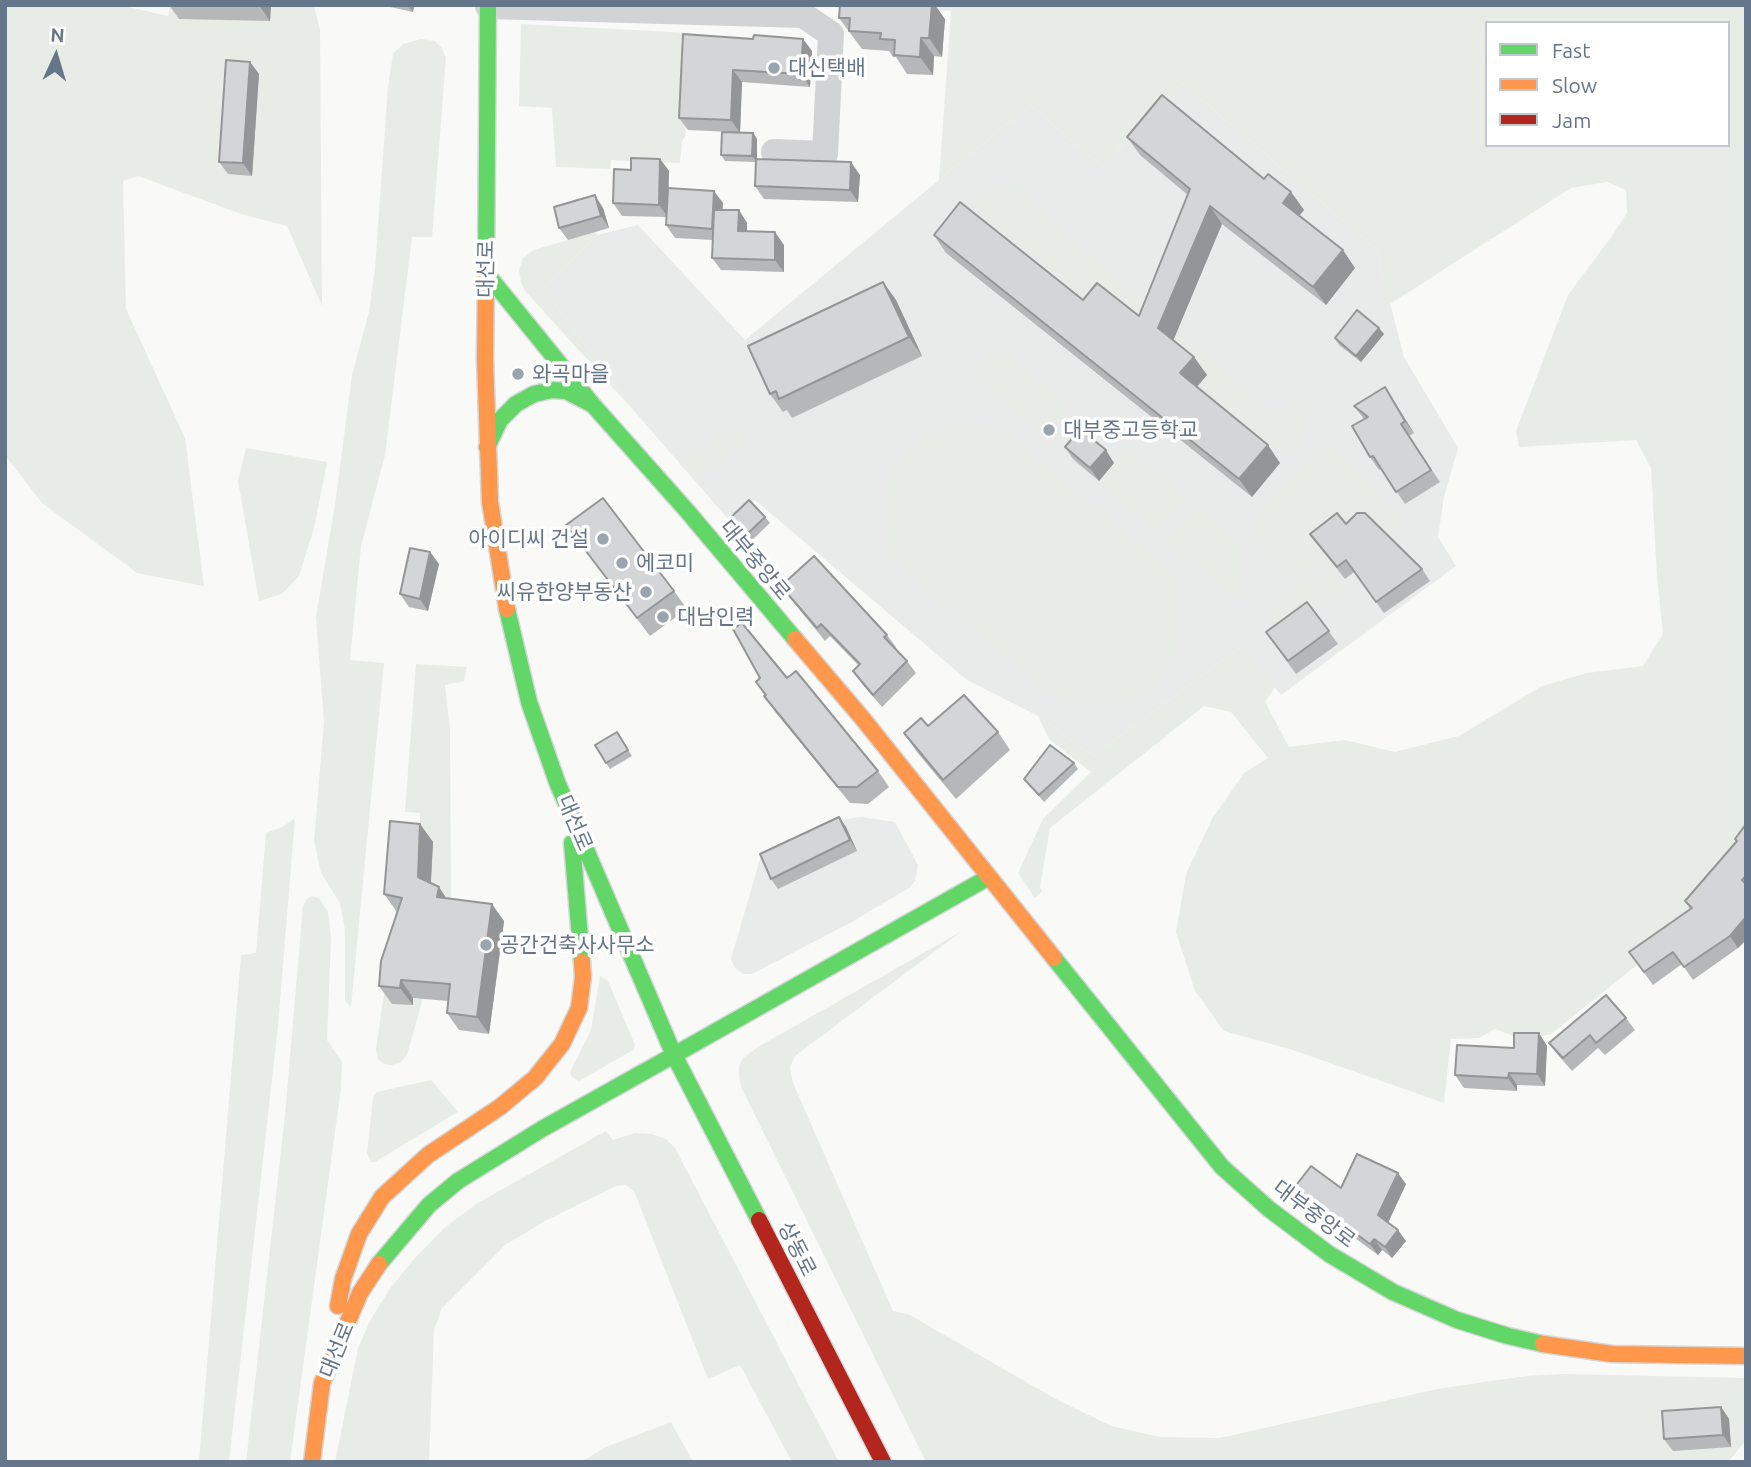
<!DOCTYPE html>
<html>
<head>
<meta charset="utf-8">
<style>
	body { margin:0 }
	#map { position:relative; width:1751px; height:1467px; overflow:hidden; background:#f9f9f8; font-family:Ubuntu,sans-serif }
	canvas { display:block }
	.frame { position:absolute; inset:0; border:7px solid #66768a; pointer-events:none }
	.legend { position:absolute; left:1485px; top:21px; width:245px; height:126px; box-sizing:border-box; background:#fff; border:2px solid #c2c8d0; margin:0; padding:9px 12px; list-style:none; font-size:21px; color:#66768a }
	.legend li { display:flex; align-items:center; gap:14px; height:35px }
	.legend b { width:35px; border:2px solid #c2c8d0 }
	.north { position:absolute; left:21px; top:21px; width:70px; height:70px; -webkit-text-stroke:5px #fff; paint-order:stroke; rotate:4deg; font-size:19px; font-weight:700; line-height:28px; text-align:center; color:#66768a }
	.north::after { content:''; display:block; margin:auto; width:24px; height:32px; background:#66768a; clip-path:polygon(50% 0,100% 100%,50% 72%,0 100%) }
</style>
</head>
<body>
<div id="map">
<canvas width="1751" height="1467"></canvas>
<div class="frame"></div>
<ul class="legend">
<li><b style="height:9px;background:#63d668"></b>Fast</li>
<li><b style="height:9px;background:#ff974d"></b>Slow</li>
<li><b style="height:9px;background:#b3261e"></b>Jam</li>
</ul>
<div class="north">N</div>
</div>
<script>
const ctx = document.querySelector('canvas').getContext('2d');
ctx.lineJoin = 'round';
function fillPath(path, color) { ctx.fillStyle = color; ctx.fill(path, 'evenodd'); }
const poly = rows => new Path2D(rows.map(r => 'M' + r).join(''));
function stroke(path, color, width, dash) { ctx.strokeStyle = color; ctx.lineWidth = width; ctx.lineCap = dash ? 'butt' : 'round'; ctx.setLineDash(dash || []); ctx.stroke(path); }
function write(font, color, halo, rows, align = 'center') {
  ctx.font = font + ' Ubuntu,"Noto Sans KR",sans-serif'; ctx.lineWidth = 7; ctx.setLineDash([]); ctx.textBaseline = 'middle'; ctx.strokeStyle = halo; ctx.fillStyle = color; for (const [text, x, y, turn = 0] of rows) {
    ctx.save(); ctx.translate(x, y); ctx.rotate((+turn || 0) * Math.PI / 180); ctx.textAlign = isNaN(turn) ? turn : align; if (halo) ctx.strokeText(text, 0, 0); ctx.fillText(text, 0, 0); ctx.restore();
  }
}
const built = poly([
	[1182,83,1376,249,1404,357,1458,448,1444,497,1438,537,1456,566,1281,695,1241,647,1093,756,1038,716,967,680,755,500,729,520,635,412,543,288,597,235,638,225,745,340,1030,105,1102,167],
	[862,817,895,822,918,865,915,881,909,888,850,923,752,974,743,974,735,968,731,959,760,859,765,852,834,820]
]);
const green = poly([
	[5,5,119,5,168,16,170,5,314,5,320,30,322,306,287,226,244,215,138,176,123,181,126,309,185,438,204,586,137,573,42,503,5,455],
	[861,5,1746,5,1746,849,1686,931,1638,964,1550,1035,1518,1038,1495,1029,1479,1038,1451,1039,1444,1103,1293,1050,1224,1031,1195,991,1176,932,1186,874,1212,819,1244,773,1268,758,1231,712,1204,706,1050,828,1040,887,1042,891,1035,898,1018,873,1043,819,1091,772,1049,739,1038,716,1093,756,1241,647,1275,687,1265,702,1289,747,1345,740,1395,752,1459,736,1542,686,1587,673,1643,666,1663,634,1657,577,1651,468,1636,440,1519,447,1516,431,1568,295,1612,236,1627,213,1626,190,1607,182,1571,188,1390,304,1376,249,1182,83,1102,167,1030,105,939,180,951,11],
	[1487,23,1728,23,1728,145,1487,145],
	[521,24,690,33,685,137,682,141,680,163,611,160,610,169,556,167,552,108,519,106],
	[421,39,435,41,441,47,446,57,432,237,412,237,385,455,361,546,350,660,384,663,351,1007,345,1001,345,930,340,903,321,873,314,841,324,722,316,617,335,505,352,375,369,312,375,268,388,86,393,54,403,44],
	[1031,183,1020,195,1159,316,1157,323,1104,309,970,206,979,197,991,192,1006,187],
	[595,232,597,235,543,288,635,412,525,291,521,282,519,270,523,258,534,250],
	[1177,331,1280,421,1304,395,1309,402,1311,420,1307,429,1284,454,1161,354],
	[995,352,999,352,1065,402,1067,410,1044,435,973,375],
	[971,426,1003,434,1017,444,1162,565,1178,596,1181,613,1179,632,1168,666,1157,680,1143,691,1124,701,1105,705,1086,706,1069,702,1050,692,1005,654,913,576,897,560,888,544,883,525,883,505,890,475,910,448,923,439,952,427],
	[725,430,733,431,746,442,693,478,678,462],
	[1324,442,1328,443,1401,523,1390,541,1329,568,1316,566,1306,569,1290,579,1247,533,1247,529],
	[246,448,327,462,314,528,299,576,282,594,259,601,238,481],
	[1123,449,1181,493,1180,501,1155,528,1099,481,1114,463,1111,460],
	[1202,510,1234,540,1247,584,1238,598,1168,540,1196,511],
	[1326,574,1349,591,1272,628,1271,625,1283,596,1308,577],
	[416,664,467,667,464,681,445,685,450,730,451,905,430,895,420,841,420,813,405,812],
	[295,818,278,1026,229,1462,199,1462,241,955,256,953,266,833,282,827],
	[311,896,319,898,328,912,331,938,327,1040,342,1062,341,1088,290,1462,246,1462,285,1115,303,906,307,899],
	[396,911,414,916,423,998,407,1055,400,1063,391,1065,384,1064,378,1059,376,1049],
	[962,931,795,1056,790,1067,793,1083,893,1311,910,1315,1052,1397,1111,1426,1160,1437,1220,1438,1437,1389,1526,1376,1563,1374,1746,1378,1746,1440,1728,1462,926,1462,741,1087,739,1076,739,1066,743,1058,758,1047],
	[600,976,608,981,635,1045,633,1050,579,1081,572,1077,570,1072,591,1030],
	[431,1080,458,1112,375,1162,371,1162,367,1153,373,1097,377,1092],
	[606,1131,613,1140,635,1133,652,1134,666,1139,675,1148,839,1462,792,1462,740,1365,708,1379,634,1191,626,1185,616,1186,547,1220,505,1245,442,1308,434,1330,429,1462,335,1462,358,1348,371,1319,389,1290,413,1260,443,1229,476,1204],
	[671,1422,693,1462,581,1462,606,1447]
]);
const street = poly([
	[488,6,803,15,831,34,825,154,774,152]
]);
const fast = poly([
	[486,273,593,405,688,512,795,639],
	[486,277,488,5],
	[487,447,500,420,516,404,534,394,552,390,566,391,593,405],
	[572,843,582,962],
	[1054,958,1222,1167,1269,1209,1329,1254,1393,1292,1457,1320,1508,1336,1543,1344],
	[759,1220,674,1055,989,877],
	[379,1264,429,1205,458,1181,542,1129,674,1055,557,782,529,702,507,609]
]);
const slow = poly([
	[486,277,485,359,490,502,507,609],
	[795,639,863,719,1054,958],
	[338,1306,343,1279,359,1234,382,1197,428,1155,500,1107,535,1078,562,1044,579,1008,583,977,582,962],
	[1543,1344,1612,1354,1746,1356],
	[312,1462,322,1383,360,1293,379,1264]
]);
const jam = poly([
	[759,1220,883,1462]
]);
const wall = poly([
	[169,5,271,5,270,21,179,19],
	[381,5,414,5,413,12],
	[839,18,945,19,942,57,934,56,933,75,907,74,896,57,893,57,889,51,862,49],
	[753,39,803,39,812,51,810,87,742,82,740,133,753,133,757,139,757,159,860,175,858,202,764,199,755,186,756,162,725,161,721,155,732,132,688,130,679,118],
	[250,62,259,74,252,176,228,174,219,162],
	[1127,137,1264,179,1291,192,1304,210,1299,216,1355,268,1326,305,1222,224,1173,340,1194,357,1207,375,1197,387,1280,463,1252,497,946,253,934,235,1083,300,1139,316,1188,195,1140,155],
	[660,159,669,171,668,188,723,203,722,210,739,210,747,223,747,231,784,245,784,272,721,270,712,258,713,240,675,238,666,225,667,217,622,216,613,203,631,170],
	[603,208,609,228,568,240,559,228],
	[883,282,896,300,922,356,792,418,787,410,783,412,770,394],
	[1379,328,1384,334,1361,362,1339,345,1335,338],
	[1393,400,1414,433,1409,436,1440,482,1405,504,1381,468,1379,470,1370,457,1364,419,1354,406],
	[1065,447,1114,463,1099,481,1073,459],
	[765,517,770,523,746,546,726,522],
	[1346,524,1422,569,1430,581,1384,613,1354,572,1345,579,1310,534],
	[566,525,674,591,687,609,650,636],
	[430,552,439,564,428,611,409,607,400,594],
	[781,586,887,635,896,647,895,648,907,661,916,673,882,707,862,684,853,671,859,666,830,636,825,641,790,598],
	[1307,602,1338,644,1296,674,1266,632],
	[787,678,878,771,889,787,868,804,850,803,776,713,756,682],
	[928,726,998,732,1010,750,956,799,917,752,904,733],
	[621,738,632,756,610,769,606,763],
	[1074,763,1078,769,1044,802,1024,779],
	[839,817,846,827,857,851,778,889,771,879],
	[420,824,433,842,431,884,446,898,504,921,489,1034,459,1030,447,1013,448,1001,413,998,413,1005,392,1004,379,986,397,912,384,894],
	[1746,824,1746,940,1738,948,1693,980,1682,964,1653,985,1629,952,1690,909,1685,901,1737,841,1735,839],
	[1626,1018,1635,1030,1605,1055,1598,1048,1572,1071,1558,1055,1549,1043],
	[1539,1033,1547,1046,1545,1086,1517,1085,1517,1091,1464,1088,1455,1075,1514,1048],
	[1406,1184,1388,1223,1406,1241,1392,1258,1382,1250,1378,1255,1302,1199,1294,1188,1341,1188],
	[1721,1407,1729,1419,1731,1447,1673,1451,1664,1439]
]);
const shadedWall = poly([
	[259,5,271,5,270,21],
	[408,5,414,5,413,12],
	[932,5,935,5,945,19,942,57,929,38],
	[921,38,934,56,933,75,920,57],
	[803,39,812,51,810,87,801,74],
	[250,62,259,74,252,176,243,163],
	[733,70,742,82,740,133,731,120],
	[753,133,757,139,757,162,752,156],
	[660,159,669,171,668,217,659,205],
	[851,162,860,175,858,202,850,190],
	[714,191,723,203,720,241,712,229],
	[1291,192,1304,210,1295,221,1283,203],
	[595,195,603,208,609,228,601,216],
	[1210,206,1222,224,1171,346,1158,328],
	[739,210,747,223,747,244,738,231],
	[775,232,784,245,784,272,775,260],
	[1343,250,1355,268,1326,305,1313,287],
	[883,282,896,300,922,356,909,337],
	[1379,328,1384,334,1361,362,1356,356],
	[1194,357,1207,375,1193,391,1180,373],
	[1385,387,1393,400,1414,433,1405,421],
	[1268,445,1280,463,1252,497,1239,479],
	[1106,450,1114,463,1099,481,1090,468],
	[430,552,439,564,428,611,420,599],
	[839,817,846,827,857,851,850,840],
	[420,824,433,842,430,895,418,877],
	[439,887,451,905,437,897],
	[492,904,504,921,489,1034,477,1017],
	[1746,917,1746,940,1738,948,1730,936],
	[401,980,413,998,413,1005,400,988],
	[1539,1033,1547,1046,1545,1086,1537,1074],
	[1509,1073,1517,1085,1517,1091,1508,1078],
	[1398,1173,1406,1184,1386,1227,1378,1215],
	[1398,1230,1406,1241,1392,1258,1385,1247],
	[1374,1239,1382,1250,1378,1255,1370,1244],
	[1721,1407,1729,1419,1731,1447,1723,1435]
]);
const building = poly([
	[840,5,932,5,929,38,921,38,920,57,894,55,895,40,880,39,881,33,849,31,850,18,839,18,840,5],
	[683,34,753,39,754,35,803,39,801,74,733,70,731,120,679,118,683,34],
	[226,60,250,62,243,163,219,162,226,60],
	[1162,95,1264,179,1268,174,1291,192,1283,203,1343,250,1313,287,1210,206,1158,328,1194,357,1180,373,1268,445,1239,479,934,235,960,202,1083,300,1097,283,1139,316,1190,189,1127,137,1162,95],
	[722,132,753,133,752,156,721,155,722,132],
	[631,158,660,159,659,205,613,203,614,169,631,170,631,158],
	[756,159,851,162,850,190,755,186,756,159],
	[668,188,714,191,712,229,666,225,668,188],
	[595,195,601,216,559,228,554,207,595,195],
	[714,210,739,210,738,231,775,232,775,260,712,258,714,210],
	[883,282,909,337,779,399,776,391,770,394,748,346,883,282],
	[1357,310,1379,328,1356,356,1335,338,1357,310],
	[1385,387,1405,421,1401,424,1431,470,1396,492,1373,456,1370,457,1352,426,1368,417,1354,406,1385,387],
	[1080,429,1106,450,1090,468,1065,447,1080,429],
	[603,498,674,591,637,618,566,525,603,498],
	[749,500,765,517,741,540,726,522,749,500],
	[1337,513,1346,524,1357,513,1365,513,1422,569,1376,602,1346,560,1337,567,1310,534,1337,513],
	[410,548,430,552,420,599,400,594,410,548],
	[814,556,887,635,884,637,907,661,873,695,853,671,860,664,821,624,817,628,781,586,814,556],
	[1307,602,1329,631,1288,661,1266,632,1307,602],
	[742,623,787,678,796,671,878,771,857,787,838,787,764,696,766,695,756,682,760,678,733,629,742,623],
	[964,695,998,732,943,780,904,733,921,718,928,726,964,695],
	[617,732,628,750,606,763,595,745,617,732],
	[1050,745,1074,763,1039,795,1024,779,1050,745],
	[839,817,850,840,771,879,760,854,839,817],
	[390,821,420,824,418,877,439,887,437,897,492,904,477,1017,447,1013,450,984,401,980,400,988,379,986,381,961,402,898,384,894,390,821],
	[1746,824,1746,876,1742,880,1746,884,1746,917,1730,936,1684,967,1673,952,1644,972,1629,952,1692,908,1685,901,1737,841,1735,839,1746,824],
	[1606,995,1626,1018,1596,1043,1590,1035,1563,1058,1549,1043,1606,995],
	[1514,1033,1539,1033,1537,1074,1509,1073,1508,1078,1455,1075,1457,1045,1514,1048,1514,1033],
	[1357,1154,1398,1173,1378,1215,1398,1230,1385,1247,1374,1239,1370,1244,1294,1188,1311,1166,1341,1188,1357,1154],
	[1721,1407,1723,1435,1664,1439,1662,1411,1721,1407]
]);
const markers = [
	[774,68,7,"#99a4b0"],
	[518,374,7,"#99a4b0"],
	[1049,430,7,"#99a4b0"],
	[603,539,7,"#99a4b0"],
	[622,563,7,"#99a4b0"],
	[646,592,7,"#99a4b0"],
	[663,617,7,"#99a4b0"],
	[486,945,7,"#99a4b0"]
];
const poiNames = [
	["대신택배",788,68],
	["와곡마을",532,374],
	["대부중고등학교",1063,430],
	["아이디씨 건설",589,539,"right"],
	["에코미",636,563],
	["씨유한양부동산",632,592,"right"],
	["대남인력",677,617],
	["공간건축사사무소",500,945]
];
const streetNames = [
	["대선로",486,269,-89],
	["대부중앙로",755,560,50],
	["대선로",575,823,67],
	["대부중앙로",1314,1214,37],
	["상동로",797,1249,63],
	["대선로",337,1350,-68]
];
fillPath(built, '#e9eaea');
fillPath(green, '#e8ece6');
stroke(fast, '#d5d7d8', 19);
stroke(slow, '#d5d7d8', 19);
stroke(jam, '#d5d7d8', 19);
stroke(street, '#d2d3d4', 26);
stroke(fast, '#63d668', 16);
stroke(slow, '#ff974d', 16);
stroke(jam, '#b3261e', 16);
fillPath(wall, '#b6b7b8');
fillPath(shadedWall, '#949596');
fillPath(building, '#d4d5d6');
stroke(building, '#949596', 2);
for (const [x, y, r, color] of markers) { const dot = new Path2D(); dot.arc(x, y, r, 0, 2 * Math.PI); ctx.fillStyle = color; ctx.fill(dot); stroke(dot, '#fff', 2.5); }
write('21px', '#66768a', '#fff', poiNames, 'left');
write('21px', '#66768a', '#fff', streetNames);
</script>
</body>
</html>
